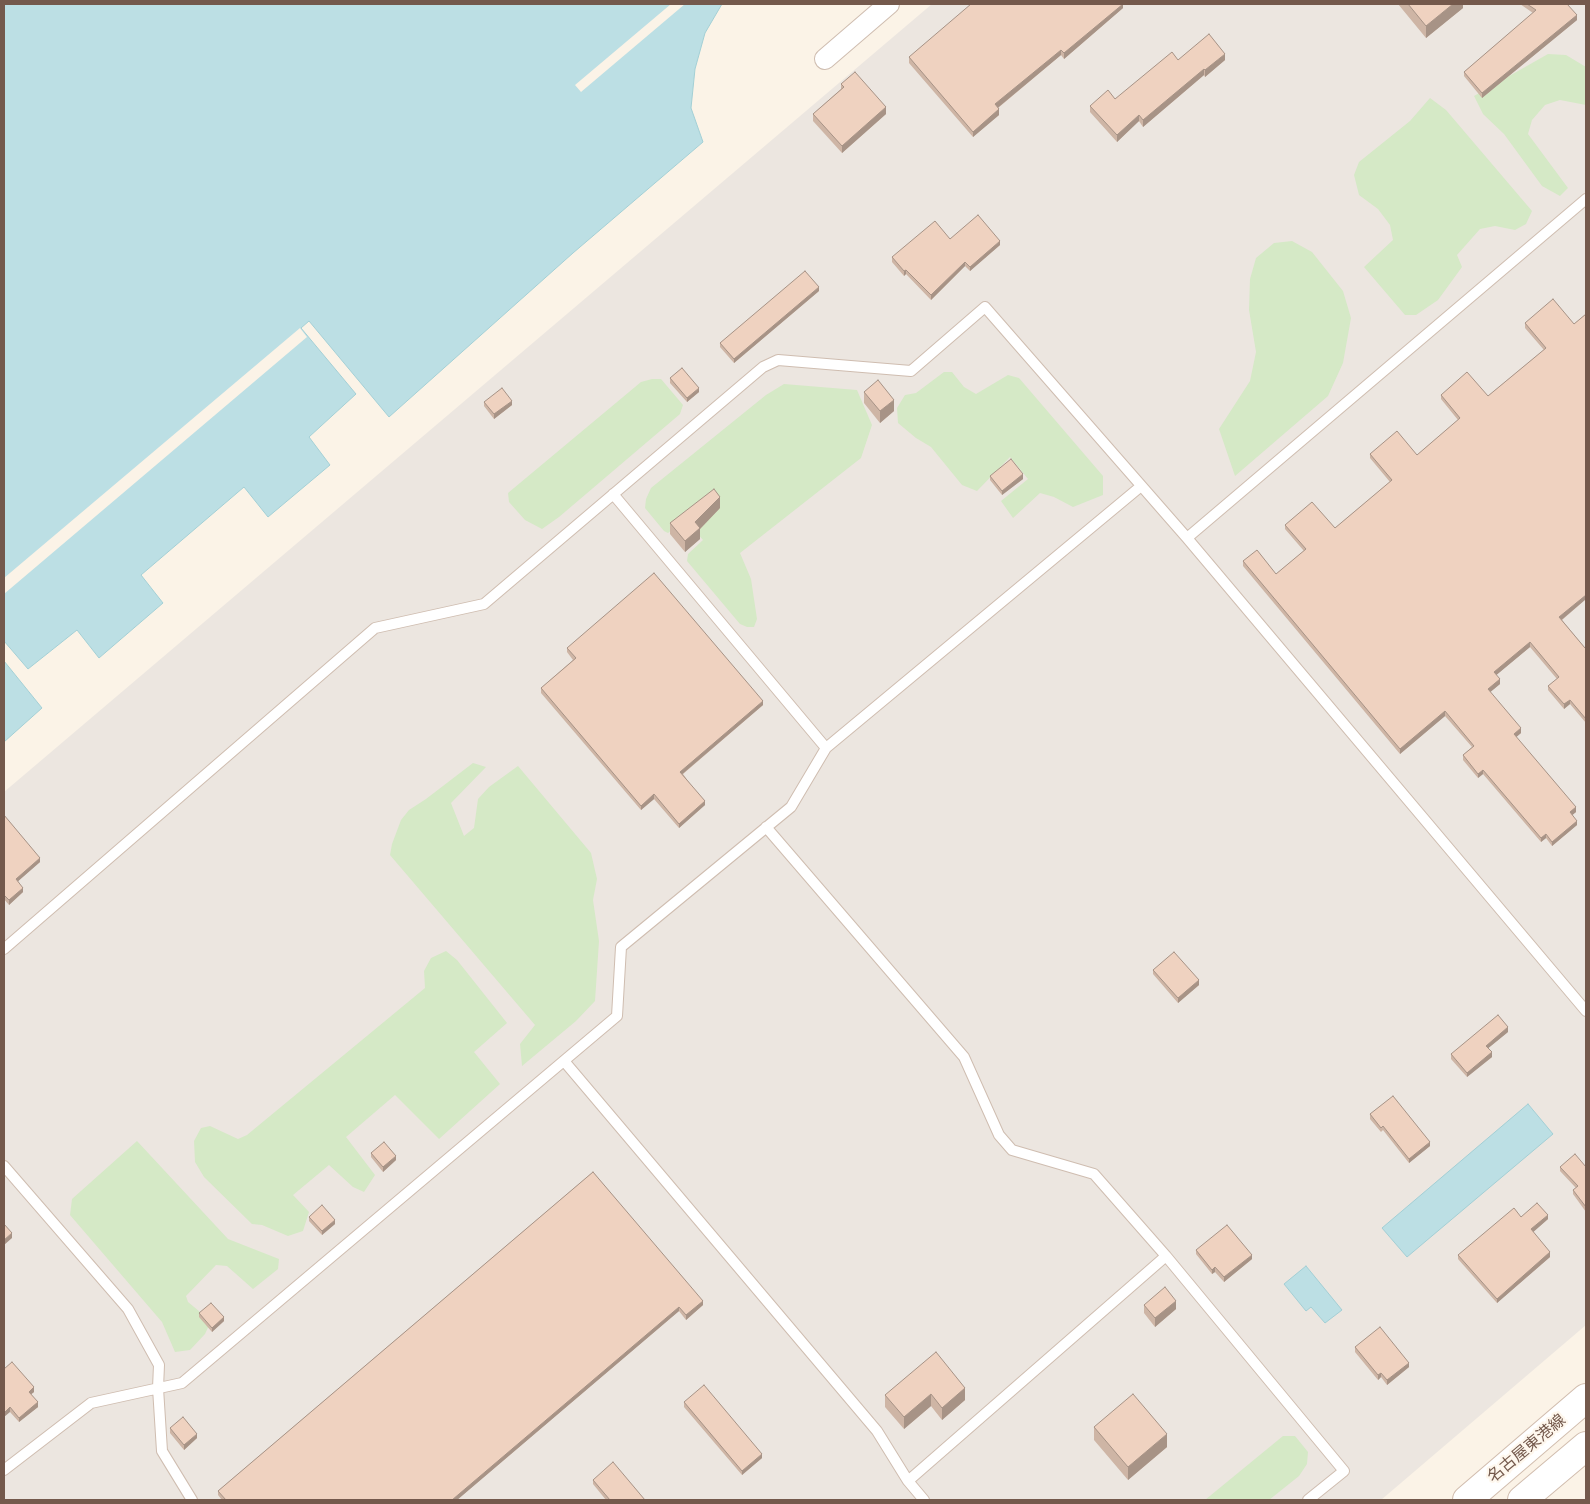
<!DOCTYPE html>
<html>
<head>
<meta charset="utf-8">
<style>
	body { margin:0 }
	#map { position:relative; width:1590px; height:1504px; overflow:hidden; background:#fbf3e7; font-family:"Varela Round",sans-serif }
	canvas { display:block }
	.frame { position:absolute; inset:0; border:5px solid #74594c; pointer-events:none }
</style>
</head>
<body>
<div id="map">
<canvas width="1590" height="1504"></canvas>
<div class="frame"></div>
</div>
<script>
const ctx = document.querySelector('canvas').getContext('2d');
ctx.lineJoin = 'round';
function fillPath(path, color) { ctx.fillStyle = color; ctx.fill(path, 'evenodd'); }
const poly = rows => new Path2D(rows.map(r => 'M' + r).join(''));
function stroke(path, color, width, dash) { ctx.strokeStyle = color; ctx.lineWidth = width; ctx.lineCap = dash ? 'butt' : 'round'; ctx.setLineDash(dash || []); ctx.stroke(path); }
function write(font, color, halo, rows, align = 'center') {
  ctx.font = font + ' "Varela Round","Noto Sans JP",sans-serif'; ctx.lineWidth = 4.5; ctx.setLineDash([]); ctx.textBaseline = 'middle'; ctx.strokeStyle = halo; ctx.fillStyle = color; for (const [text, x, y, turn = 0] of rows) {
    ctx.save(); ctx.translate(x, y); ctx.rotate((+turn || 0) * Math.PI / 180); ctx.textAlign = isNaN(turn) ? turn : align; if (halo) ctx.strokeText(text, 0, 0); ctx.fillText(text, 0, 0); ctx.restore();
  }
}
const industrial = poly([
	[932,4,1586,4,1586,1325,1381,1500,4,1500,4,792]
]);
const green = poly([
	[1548,54,1566,55,1586,67,1586,105,1560,100,1545,105,1532,120,1528,134,1568,188,1560,196,1542,186,1504,134,1483,114,1474,96],
	[1430,98,1446,110,1532,211,1526,224,1515,230,1495,226,1480,229,1457,255,1462,267,1438,300,1416,315,1405,315,1364,267,1393,240,1390,225,1378,209,1359,195,1354,175,1359,162,1410,121],
	[1292,241,1312,252,1343,291,1351,318,1343,363,1328,396,1235,476,1219,429,1250,381,1256,352,1249,310,1250,279,1256,258,1274,243],
	[944,372,952,372,964,387,976,394,1008,375,1019,378,1103,476,1103,495,1073,507,1054,497,1040,493,1013,518,1001,501,1028,479,1010,457,977,491,962,485,931,447,916,438,898,423,897,408,905,395,916,393],
	[652,379,661,379,683,405,680,414,559,517,542,529,525,520,509,502,508,493,641,382],
	[784,384,857,390,872,425,861,458,740,553,751,579,757,619,754,627,747,627,740,624,687,561,688,554,703,540,685,519,668,533,664,531,645,508,646,499,651,488,766,395],
	[473,763,486,767,451,803,464,836,474,828,478,799,489,787,518,766,591,853,597,879,593,900,599,941,595,1001,576,1021,522,1066,520,1044,535,1025,390,855,392,844,401,820,409,810,426,799],
	[446,951,457,960,507,1023,474,1052,500,1084,439,1139,395,1095,346,1137,375,1175,364,1192,353,1187,329,1165,293,1195,309,1212,303,1231,288,1236,262,1225,252,1224,204,1177,195,1162,194,1141,201,1128,210,1126,238,1139,247,1135,425,988,424,971,431,958],
	[137,1141,228,1239,279,1259,278,1269,253,1289,227,1266,216,1265,186,1296,188,1302,211,1321,205,1334,190,1350,175,1352,162,1322,70,1215,72,1199],
	[1283,1436,1295,1436,1308,1452,1307,1464,1299,1476,1269,1500,1205,1500]
]);
const water = poly([
	[4,4,722,4,705,33,695,69,691,108,703,142,573,253,389,417,309,321,301,328,356,394,309,437,330,465,268,517,244,487,141,575,163,603,99,658,77,630,28,669,4,641,4,4],
	[4,661,42,708,4,742,4,661],
	[1528,1104,1553,1134,1407,1257,1382,1228,1528,1104],
	[1306,1266,1342,1310,1325,1323,1311,1307,1306,1311,1284,1284,1306,1266]
]);
const pier = poly([
	[671,4,685,4,581,92,575,85],
	[300,328,307,337,4,594,4,578]
]);
const lane = poly([
	[613,494,826,748],
	[1187,538,1586,199],
	[766,827,964,1057,999,1135,1012,1150,1094,1174,1166,1256,908,1481,924,1500],
	[4,949,375,628,484,604,763,367,778,360,911,371,985,307,1187,538,1586,1011],
	[564,1061,877,1431,908,1481],
	[4,1166,128,1309,159,1365,158,1388,162,1451,192,1500],
	[1166,1256,1344,1471,1308,1500],
	[4,1470,91,1403,182,1383,617,1016,621,947,791,807,826,748,1140,487]
]);
const street = poly([
	[825,59,889,4]
]);
const secondary = poly([
	[1467,1500,1586,1398],
	[1522,1500,1586,1446]
]);
const wall = poly([
	[1123,4,1123,8,1064,59,1061,55,998,108,999,115,973,137,909,63,909,57],
	[1398,4,1463,4,1463,8,1426,38],
	[1520,4,1567,4,1577,20,1482,98,1464,76,1464,72,1533,13],
	[1178,60,1225,60,1205,77,1204,75,1143,127,1139,121,1117,142,1090,112,1090,106,1115,99],
	[841,84,886,114,842,153,813,121,813,114,841,89],
	[950,239,1000,245,970,271,965,266,931,300,906,274,904,276,892,262,892,257],
	[819,291,734,363,720,347,720,343],
	[1586,314,1586,599,1562,620,1585,648,1586,647,1586,723,1570,704,1564,709,1548,690,1548,686,1557,679,1530,647,1496,675,1500,684,1490,692,1521,733,1516,737,1576,812,1572,815,1577,825,1552,846,1546,838,1541,842,1483,774,1478,778,1463,760,1463,755,1472,747,1445,716,1400,754,1243,566,1243,561,1276,574,1304,551,1285,529,1285,525,1335,528,1390,482,1370,458,1370,454,1417,455,1458,420,1441,399,1441,395,1488,396,1544,350,1525,328,1525,323,1574,324],
	[670,378,699,392,687,402,670,383],
	[864,392,894,411,880,423,864,403],
	[484,402,512,405,494,419,484,406],
	[990,476,1023,479,1002,495,990,480],
	[720,508,700,529,700,539,685,552,670,534,670,523],
	[567,648,763,705,683,774,705,805,679,828,654,799,641,810,541,693,541,688,573,660,567,652],
	[4,815,40,862,18,881,23,892,9,905,4,899],
	[1153,970,1199,985,1178,1003,1153,974],
	[1508,1032,1488,1048,1492,1057,1467,1077,1451,1059,1451,1054],
	[1370,1114,1430,1146,1409,1163,1383,1130,1381,1132,1370,1119],
	[371,1153,396,1160,383,1172,371,1157],
	[1560,1167,1586,1167,1586,1212,1573,1194,1573,1190,1576,1188,1560,1171],
	[593,1172,703,1305,686,1320,679,1311,457,1500,222,1500,218,1495,218,1491],
	[309,1217,335,1224,322,1235,309,1221],
	[1521,1217,1548,1219,1533,1232,1550,1257,1497,1303,1458,1259,1458,1255],
	[1196,1250,1252,1259,1224,1282,1215,1272,1212,1274,1196,1254],
	[1144,1305,1176,1309,1155,1327,1144,1313],
	[199,1313,224,1321,212,1332,199,1317],
	[1355,1347,1409,1367,1387,1385,1381,1377,1378,1380,1355,1352],
	[4,1369,34,1392,31,1394,38,1407,19,1422,10,1412],
	[965,1388,965,1400,942,1420,931,1406,904,1429,885,1407,885,1395],
	[684,1402,762,1458,742,1475,684,1407],
	[1094,1427,1167,1447,1128,1480,1094,1440],
	[170,1428,197,1438,184,1450,170,1433],
	[593,1480,645,1500,606,1500,593,1484]
]);
const shadedWall = poly([
	[1123,4,1123,8,1064,59,1064,53],
	[1453,4,1463,4,1463,8,1426,38,1426,26],
	[1577,15,1577,20,1482,98,1482,93],
	[1061,50,1061,55,995,110,995,104],
	[1225,54,1225,60,1205,77,1205,70],
	[1204,69,1204,75,1143,127,1143,120],
	[886,107,886,114,842,153,842,146],
	[999,109,999,115,973,137,973,132],
	[1139,115,1139,121,1117,142,1117,135],
	[1000,241,1000,245,970,271,970,267],
	[965,262,965,266,931,300,931,295],
	[906,270,906,274,904,276,904,271],
	[819,287,819,291,734,363,734,359],
	[699,388,699,392,687,402,687,398],
	[894,400,894,411,880,423,880,411],
	[512,401,512,405,494,419,494,414],
	[1023,474,1023,479,1002,495,1002,491],
	[720,497,720,508,700,529,700,539,685,552,685,541,695,522],
	[1586,595,1586,599,1559,622,1559,617],
	[1530,642,1530,647,1494,677,1494,672],
	[1500,679,1500,684,1488,694,1488,689],
	[1570,700,1570,704,1564,709,1564,704],
	[763,701,763,705,680,776,680,772],
	[1445,711,1445,716,1400,754,1400,749],
	[1521,728,1521,733,1514,739,1514,734],
	[1483,770,1483,774,1478,778,1478,774],
	[654,794,654,799,641,810,641,806],
	[705,801,705,805,679,828,679,824],
	[1576,807,1576,812,1570,817,1570,812],
	[1577,821,1577,825,1552,846,1552,842],
	[1546,834,1546,838,1541,842,1541,838],
	[40,858,40,862,16,883,16,879],
	[23,888,23,892,9,905,9,900],
	[1199,980,1199,985,1178,1003,1178,998],
	[1508,1027,1508,1032,1486,1050,1486,1046],
	[1492,1052,1492,1057,1467,1077,1467,1073],
	[1430,1142,1430,1146,1409,1163,1409,1159],
	[396,1156,396,1160,383,1172,383,1167],
	[1548,1215,1548,1219,1531,1234,1531,1229],
	[335,1220,335,1224,322,1235,322,1231],
	[12,1233,12,1238,4,1245,4,1240],
	[1550,1252,1550,1257,1497,1303,1497,1299],
	[1252,1255,1252,1259,1224,1282,1224,1277],
	[1215,1267,1215,1272,1212,1274,1212,1270],
	[703,1301,703,1305,686,1320,686,1315],
	[1176,1301,1176,1309,1155,1327,1155,1318],
	[679,1307,679,1311,457,1500,452,1500],
	[224,1317,224,1321,212,1332,212,1328],
	[1409,1363,1409,1367,1387,1385,1387,1380],
	[1381,1373,1381,1377,1378,1380,1378,1375],
	[34,1387,34,1392,29,1396,29,1392],
	[965,1388,965,1400,942,1420,942,1408],
	[931,1394,931,1406,904,1429,904,1417],
	[38,1402,38,1407,19,1422,19,1418],
	[10,1407,10,1412,4,1417,4,1413],
	[197,1434,197,1438,184,1450,184,1445],
	[1167,1434,1167,1447,1128,1480,1128,1467],
	[762,1454,762,1458,742,1475,742,1471]
]);
const building = poly([
	[971,4,1123,4,1064,53,1061,50,995,104,999,109,973,132,909,57,971,4],
	[1408,4,1453,4,1426,26,1408,4],
	[1527,4,1567,4,1577,15,1482,93,1464,72,1536,10,1527,4],
	[1209,34,1225,54,1205,70,1204,69,1143,120,1139,115,1117,135,1090,106,1108,90,1115,99,1172,52,1178,60,1209,34],
	[855,72,886,107,842,146,813,114,844,87,841,84,855,72],
	[978,215,1000,241,970,267,965,262,931,295,906,270,904,271,892,257,935,221,950,239,978,215],
	[805,271,819,287,734,359,720,343,805,271],
	[1553,299,1574,324,1586,314,1586,595,1559,617,1585,648,1586,647,1586,719,1570,700,1564,704,1548,686,1559,677,1530,642,1494,672,1500,679,1488,689,1521,728,1514,734,1576,807,1570,812,1577,821,1552,842,1546,834,1541,838,1483,770,1478,774,1463,755,1474,746,1445,711,1400,749,1243,561,1257,550,1276,574,1306,549,1285,525,1312,502,1335,528,1392,480,1370,454,1397,431,1417,455,1460,418,1441,395,1467,372,1488,396,1546,348,1525,323,1553,299],
	[682,368,699,388,687,398,670,378,682,368],
	[878,380,894,400,880,411,864,392,878,380],
	[502,388,512,401,494,414,484,402,502,388],
	[1011,459,1023,474,1002,491,990,476,1011,459],
	[714,489,720,497,695,522,700,528,685,541,670,523,714,489],
	[654,573,763,701,680,772,705,801,679,824,654,794,641,806,541,688,576,658,567,648,654,573],
	[4,815,40,858,16,879,23,888,9,900,4,895,4,815],
	[1174,952,1199,980,1178,998,1153,970,1174,952],
	[1498,1015,1508,1027,1486,1046,1492,1052,1467,1073,1451,1054,1498,1015],
	[1393,1096,1430,1142,1409,1159,1383,1126,1381,1128,1370,1114,1393,1096],
	[384,1142,396,1156,383,1167,371,1153,384,1142],
	[1575,1154,1586,1167,1586,1207,1573,1190,1578,1186,1560,1167,1575,1154],
	[593,1172,703,1301,686,1315,679,1307,452,1500,226,1500,218,1491,593,1172],
	[1537,1203,1548,1215,1531,1229,1550,1252,1497,1299,1458,1255,1514,1208,1521,1217,1537,1203],
	[322,1205,335,1220,322,1231,309,1217,322,1205],
	[4,1224,12,1233,4,1240,4,1224],
	[1227,1225,1252,1255,1224,1277,1215,1267,1212,1270,1196,1250,1227,1225],
	[1165,1287,1176,1301,1155,1318,1144,1305,1165,1287],
	[211,1303,224,1317,212,1328,199,1313,211,1303],
	[1380,1327,1409,1363,1387,1380,1381,1373,1378,1375,1355,1347,1380,1327],
	[936,1352,965,1388,942,1408,931,1394,904,1417,885,1395,936,1352],
	[12,1362,34,1387,29,1392,38,1402,19,1418,10,1407,4,1413,4,1369,12,1362],
	[704,1385,762,1454,742,1471,684,1402,704,1385],
	[1133,1394,1167,1434,1128,1467,1094,1427,1133,1394],
	[183,1417,197,1434,184,1445,170,1428,183,1417],
	[613,1462,645,1500,610,1500,593,1480,613,1462]
]);
const streetNames = [
	["名古屋東港線",1527,1449,-40]
];
fillPath(industrial, '#ece6e0');
fillPath(green, '#d5e9c6');
fillPath(water, '#bcdfe4');
stroke(water, '#a3cfd5', 1);
fillPath(pier, '#fbf3e7');
stroke(lane, '#cfbdb0', 12);
stroke(street, '#cfbdb0', 22);
stroke(secondary, '#d1bdae', 30);
stroke(lane, '#fff', 10);
stroke(street, '#fff', 20);
stroke(secondary, '#fff', 28);
fillPath(wall, '#ceb5a5');
fillPath(shadedWall, '#a79386');
fillPath(building, '#efd2c0');
stroke(building, '#a79386', 1);
write('16px', '#74594c', '#fef7ed', streetNames);
</script>
</body>
</html>
